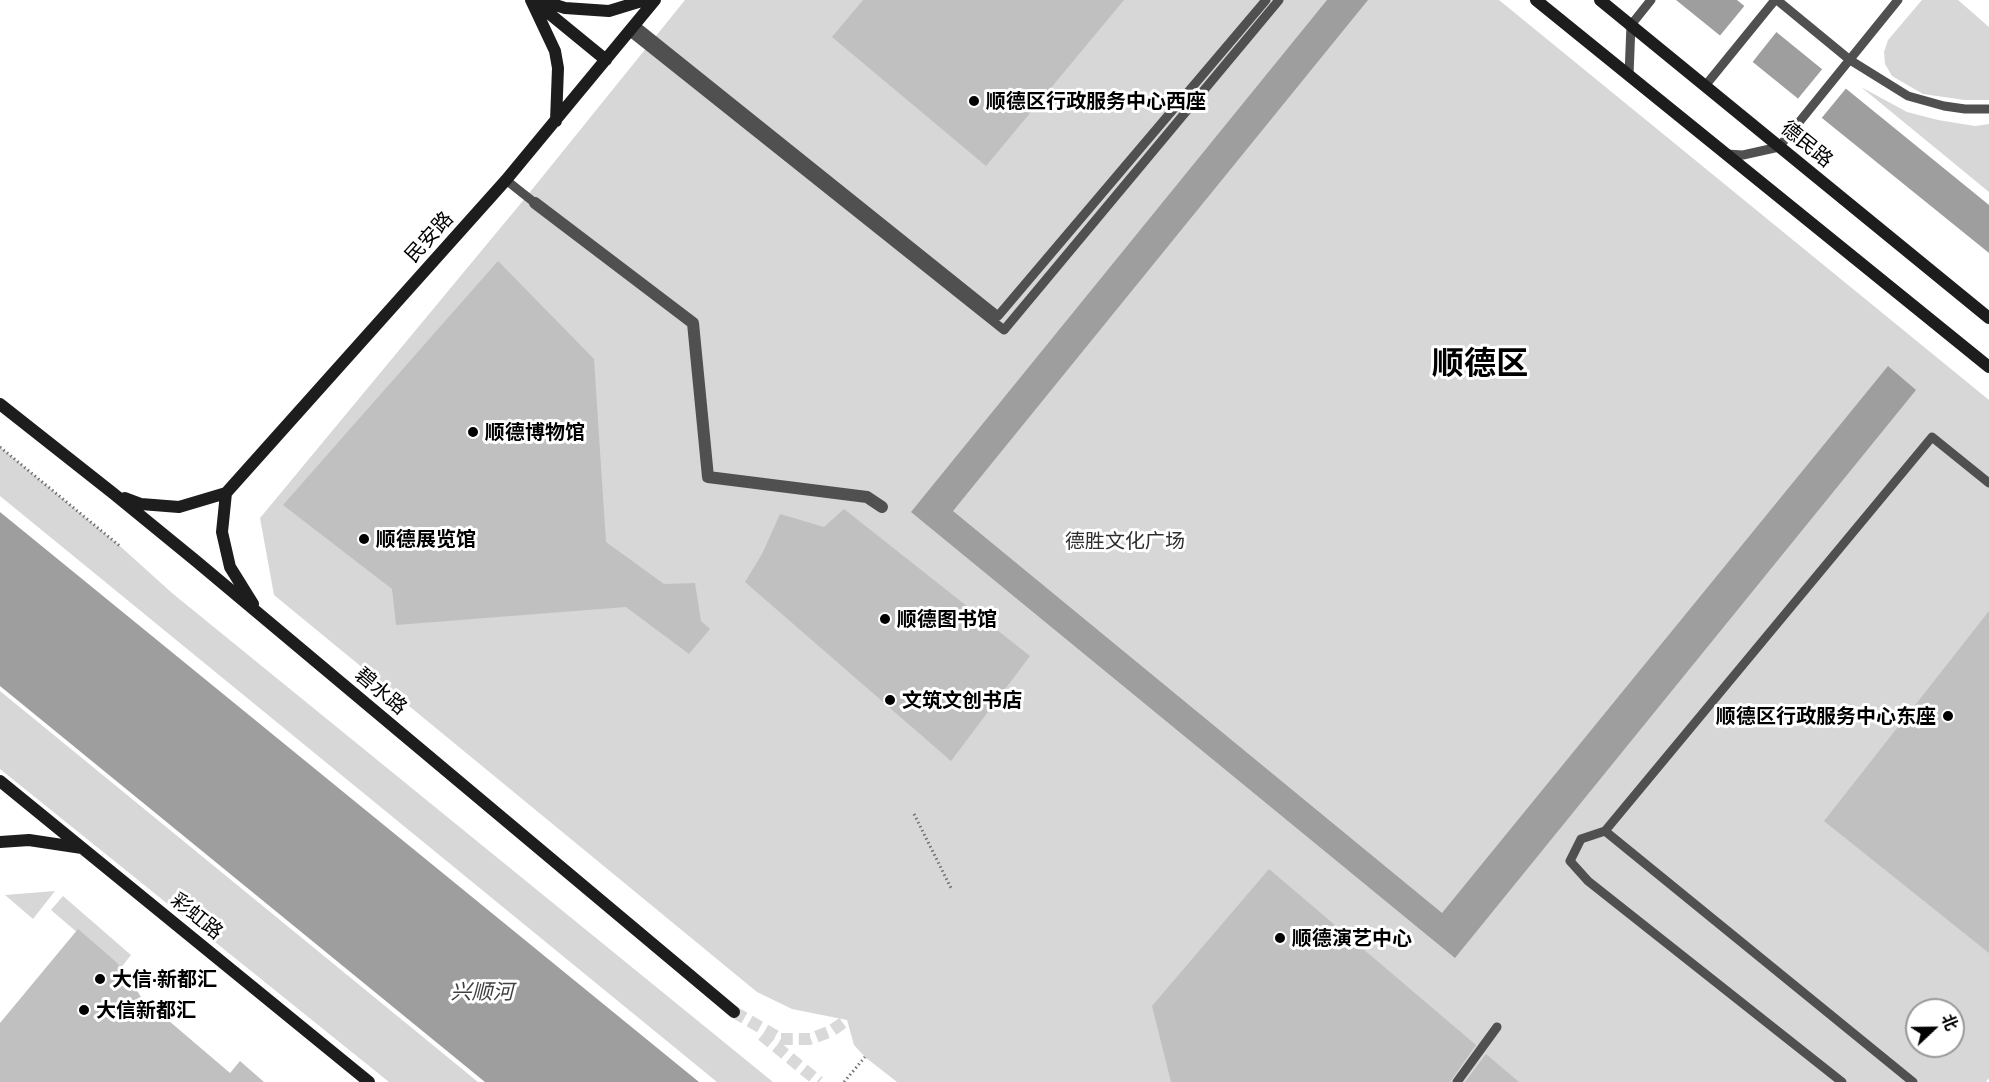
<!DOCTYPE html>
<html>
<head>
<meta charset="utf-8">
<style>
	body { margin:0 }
	#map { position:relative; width:1989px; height:1082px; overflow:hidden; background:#fff; font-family:"Exo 2","Noto Sans SC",sans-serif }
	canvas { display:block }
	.north { position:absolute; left:1905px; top:998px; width:60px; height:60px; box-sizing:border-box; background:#fff; border:2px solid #999; border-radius:50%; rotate:68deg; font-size:16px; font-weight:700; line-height:24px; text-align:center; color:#000 }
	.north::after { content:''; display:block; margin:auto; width:21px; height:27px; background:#000; clip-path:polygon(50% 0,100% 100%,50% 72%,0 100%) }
</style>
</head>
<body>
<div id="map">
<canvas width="1989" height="1082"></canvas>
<div class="north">北</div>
</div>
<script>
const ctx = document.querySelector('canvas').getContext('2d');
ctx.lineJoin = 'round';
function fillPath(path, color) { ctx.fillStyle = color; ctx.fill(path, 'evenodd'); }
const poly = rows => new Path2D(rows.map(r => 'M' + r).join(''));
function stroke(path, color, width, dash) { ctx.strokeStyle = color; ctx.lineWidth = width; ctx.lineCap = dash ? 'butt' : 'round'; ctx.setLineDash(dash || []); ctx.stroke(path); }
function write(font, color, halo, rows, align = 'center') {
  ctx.font = font + ' "Exo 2","Noto Sans SC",sans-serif'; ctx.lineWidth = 6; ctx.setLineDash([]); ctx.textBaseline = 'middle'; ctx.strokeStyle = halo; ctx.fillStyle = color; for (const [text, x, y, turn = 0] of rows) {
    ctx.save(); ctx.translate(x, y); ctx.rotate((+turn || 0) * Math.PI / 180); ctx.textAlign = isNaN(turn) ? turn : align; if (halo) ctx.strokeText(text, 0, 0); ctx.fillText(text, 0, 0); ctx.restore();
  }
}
const green = poly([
	[685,0,1499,0,1989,400,1989,1078,1986,1082,897,1082,865,1057,854,1045,847,1020,792,1009,757,992,274,595,260,518,526,197],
	[1917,1010,1953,1010,1953,1046,1917,1046],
	[1922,0,1958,0,1989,27,1989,100,1965,100,1923,94,1892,76,1885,64,1884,52,1888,40],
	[1861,87,1907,112,1938,120,1975,126,1989,124,1989,192],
	[0,447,121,547,172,593,773,1082,717,1082,0,496],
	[0,691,478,1082,389,1082,0,769],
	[55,891,33,919,5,895],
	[63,896,131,955,120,969,51,910]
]);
const water = poly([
	[1327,0,1368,0,953,511,1442,913,1888,366,1916,390,1455,958,911,512],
	[1676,0,1737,0,1989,205,1989,253],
	[0,512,699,1082,485,1082,0,686]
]);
const pier = poly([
	[1746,4,1778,30,1751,64,1718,38],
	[1824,67,1848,86,1820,120,1796,101]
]);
const building = poly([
	[863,0,1124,0,986,166,832,37],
	[498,261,594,359,606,542,664,584,695,583,701,621,710,629,689,654,626,607,396,625,392,589,283,505],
	[844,509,1030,656,951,761,745,582,762,554,780,514,824,527],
	[1989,611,1989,953,1824,821],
	[1269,869,1476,1045,1450,1082,1171,1082,1152,1006],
	[78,929,115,961,125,972,141,997,230,1073,240,1061,264,1082,0,1082,0,1023],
	[1486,1054,1519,1082,1465,1082]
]);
const secondaryTunnel = poly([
	[734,1012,781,1039,810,1039,831,1031,847,1020],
	[762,1035,819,1082]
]);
const path = poly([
	[0,447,121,547],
	[914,814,952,890],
	[844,1082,865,1057]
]);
const lane = poly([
	[1777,0,1850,60,1908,96,1944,106,1965,109,1989,109],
	[635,25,998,316,1266,0],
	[629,31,1004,330,1279,0],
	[1629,75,1631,25,1651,0],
	[1705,86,1775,0],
	[1726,154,1743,155,1779,147,1898,0],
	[506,180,535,203],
	[1605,831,1913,1082],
	[1457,1082,1497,1027],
	[1842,1082,1588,881,1570,861,1581,839,1605,831,1932,437,1989,483]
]);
const street = poly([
	[535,203,693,323,708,477,867,497,882,507]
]);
const secondary = poly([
	[531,0,555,51,558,68,556,121],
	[539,0,565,8,609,11,645,0],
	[1536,0,1989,367],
	[1600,0,1989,318],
	[534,1,606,60],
	[0,404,114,494,196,561,734,1012],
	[226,493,222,532,230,567,253,604],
	[125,498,141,504,179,507,226,493,506,180,655,0],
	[0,781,369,1082],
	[0,842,29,840,82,848]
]);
const markers = [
	[974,101,6,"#000"],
	[473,432,6,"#000"],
	[364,539,6,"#000"],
	[885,619,6,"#000"],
	[890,700,6,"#000"],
	[1948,716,6,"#000"],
	[1280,938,6,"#000"],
	[100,979,6,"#000"],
	[84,1010,6,"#000"]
];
const poiNames = [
	["顺德区行政服务中心西座",986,101],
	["顺德博物馆",485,432],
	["顺德展览馆",376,539],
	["顺德图书馆",897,619],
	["文筑文创书店",902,700],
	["顺德区行政服务中心东座",1936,716,"right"],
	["顺德演艺中心",1292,938],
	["大信·新都汇",112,979],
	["大信新都汇",96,1010]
];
const streetNames = [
	["德民路",1807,144,39],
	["民安路",429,237,-48],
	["碧水路",381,691,40],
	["彩虹路",197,916,39]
];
const parkNames = [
	["德胜文化广场",1125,541]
];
const waterNames = [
	["兴顺河",482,992]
];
const townNames = [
	["顺德区",1480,363]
];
fillPath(green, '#d7d7d7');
fillPath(water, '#9e9e9e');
fillPath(pier, '#fff');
fillPath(building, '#c0c0c0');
stroke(secondaryTunnel, '#d9d9d9', 12, [12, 6]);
stroke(path, '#727272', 3, [1.5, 3]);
stroke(lane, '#505050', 9);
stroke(street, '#505050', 12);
stroke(secondary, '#1d1d1d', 12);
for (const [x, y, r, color] of markers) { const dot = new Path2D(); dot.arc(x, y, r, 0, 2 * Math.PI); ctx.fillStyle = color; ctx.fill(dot); stroke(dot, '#fff', 2); }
write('bold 20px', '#000', '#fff', poiNames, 'left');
write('20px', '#000', '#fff', streetNames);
write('20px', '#2e2e2e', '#fff', parkNames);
write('italic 21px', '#3f3f3f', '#fff', waterNames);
write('bold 32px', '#000', '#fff', townNames);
</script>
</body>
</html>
